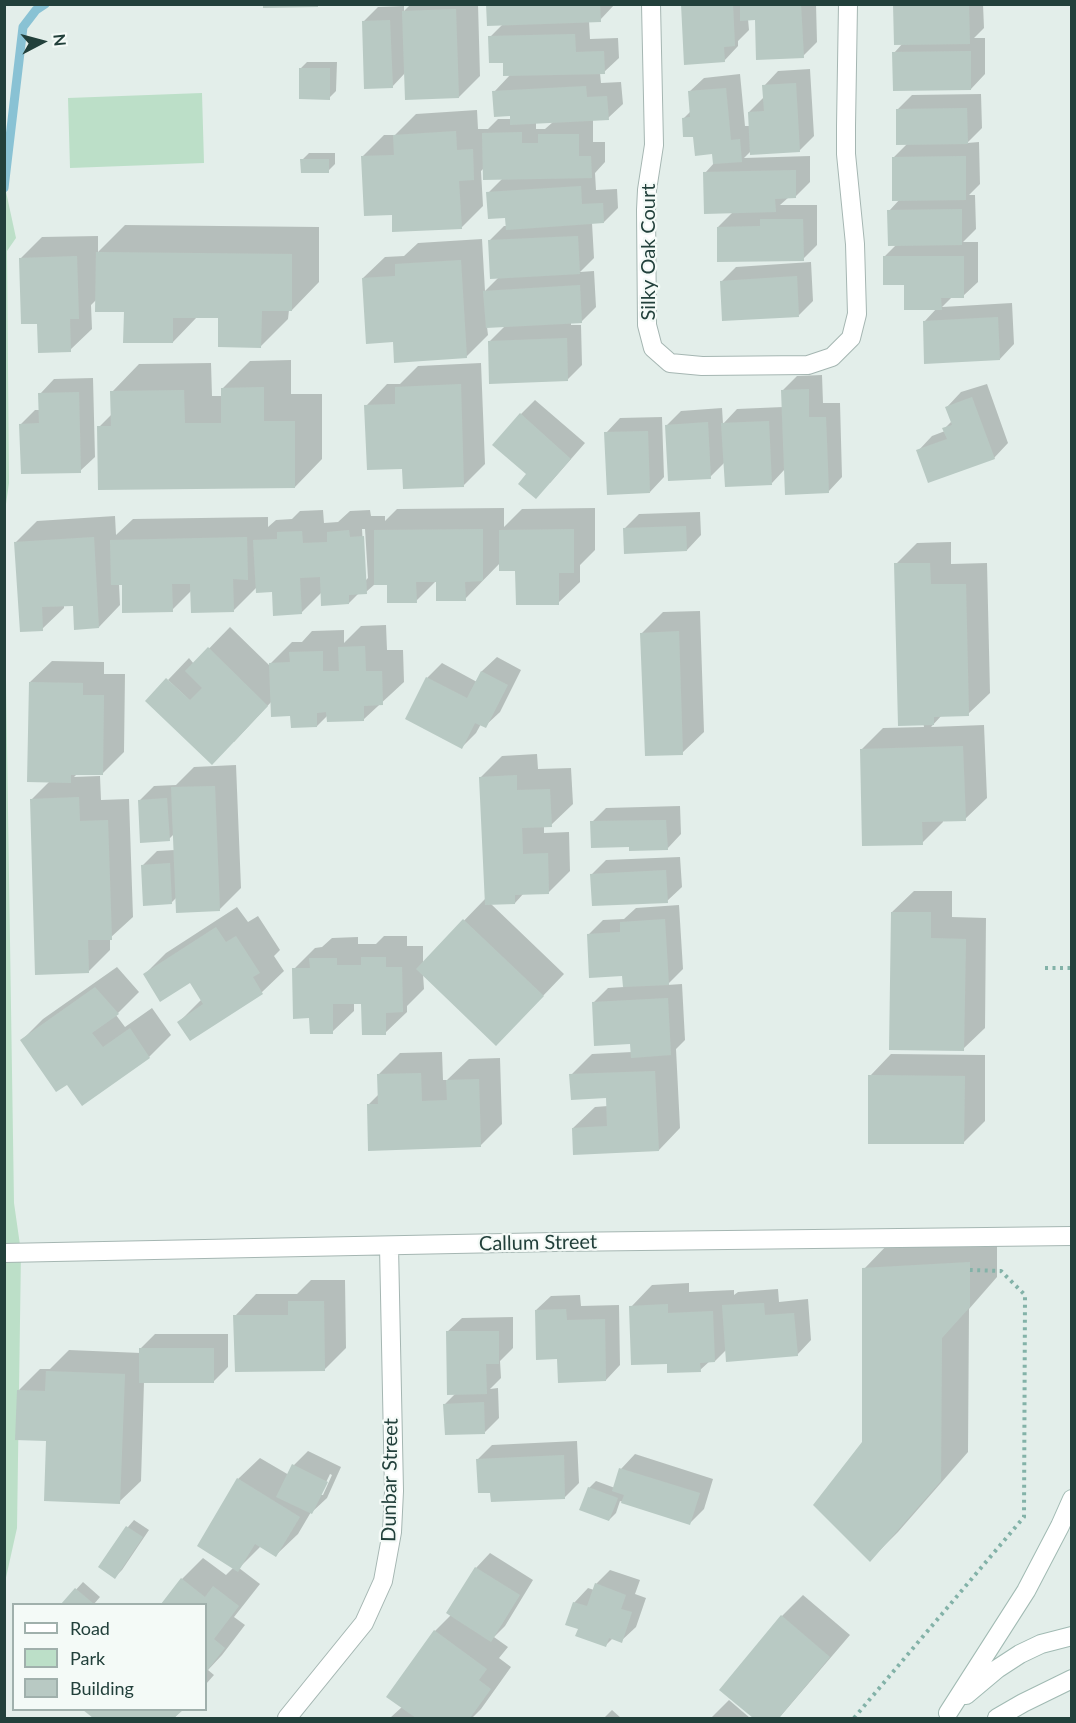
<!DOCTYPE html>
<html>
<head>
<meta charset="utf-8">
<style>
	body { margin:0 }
	#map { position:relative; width:1076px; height:1723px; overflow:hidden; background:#e3eeea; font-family:Lato,sans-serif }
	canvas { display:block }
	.frame { position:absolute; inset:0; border:6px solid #22403b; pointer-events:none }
	.legend { position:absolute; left:12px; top:1603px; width:195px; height:108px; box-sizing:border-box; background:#f4faf7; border:2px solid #a0b0ac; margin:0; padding:8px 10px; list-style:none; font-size:18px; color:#22403b }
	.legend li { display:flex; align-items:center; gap:12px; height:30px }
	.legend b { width:30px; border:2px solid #a0b0ac }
	.north { position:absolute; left:12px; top:12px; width:60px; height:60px; -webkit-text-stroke:4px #f4faf7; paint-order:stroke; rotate:84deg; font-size:16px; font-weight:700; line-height:24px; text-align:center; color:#22403b }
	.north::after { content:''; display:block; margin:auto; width:21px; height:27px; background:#22403b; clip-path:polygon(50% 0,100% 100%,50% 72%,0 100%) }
</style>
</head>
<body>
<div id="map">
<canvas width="1076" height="1723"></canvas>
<div class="frame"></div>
<ul class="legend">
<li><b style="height:8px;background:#fff"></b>Road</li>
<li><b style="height:16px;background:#bcdfc8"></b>Park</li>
<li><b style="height:16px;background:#b8c9c3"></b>Building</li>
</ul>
<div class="north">N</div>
</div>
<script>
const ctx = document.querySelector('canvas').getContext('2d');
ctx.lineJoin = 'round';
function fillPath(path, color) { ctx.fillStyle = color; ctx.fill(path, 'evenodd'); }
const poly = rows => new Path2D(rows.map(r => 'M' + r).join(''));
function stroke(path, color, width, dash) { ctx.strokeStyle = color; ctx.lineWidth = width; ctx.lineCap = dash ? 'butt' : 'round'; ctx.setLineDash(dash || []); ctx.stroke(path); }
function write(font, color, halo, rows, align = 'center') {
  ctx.font = font + ' Lato,sans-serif'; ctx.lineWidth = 4.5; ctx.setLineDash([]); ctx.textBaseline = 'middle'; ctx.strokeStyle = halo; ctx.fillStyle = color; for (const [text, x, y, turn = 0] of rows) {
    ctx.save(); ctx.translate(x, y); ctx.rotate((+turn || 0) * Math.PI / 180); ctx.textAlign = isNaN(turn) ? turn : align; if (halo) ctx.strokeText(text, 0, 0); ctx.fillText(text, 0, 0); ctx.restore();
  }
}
const green = poly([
	[202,93,204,163,70,168,68,98],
	[5,166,5,187,16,238,7,251,9,483,5,511],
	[4,549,14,1203,21,1252,17,1528,5,1582]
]);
const shadow = poly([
	[411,4,478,4,480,76,459,97,405,73,392,87,363,22,378,7,404,6,404,11],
	[488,4,615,4,600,20,589,21,590,39,618,38,619,58,604,72,600,73,601,83,621,82,623,104,608,118,593,119,593,142,605,142,605,162,595,173,596,190,617,189,618,208,604,222,592,223,594,258,580,272,594,271,596,307,581,322,571,322,571,325,581,325,582,365,567,380,489,342,505,326,487,327,488,335,466,357,395,341,363,278,385,257,404,256,418,243,482,239,485,291,499,277,490,240,504,226,507,226,506,216,488,193,503,178,484,168,481,171,483,206,462,227,393,213,362,157,384,135,395,135,416,114,477,110,478,129,488,129,498,119,511,119,511,115,494,92,510,75,490,37,503,24],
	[553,122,545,129,536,129,536,123],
	[682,4,816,4,817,42,803,56,756,19,748,19,749,30,738,41,738,46,724,61],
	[895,4,983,4,984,28,974,38,985,38,985,74,971,89,894,53,903,43],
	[307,62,337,62,336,91,329,98,300,69],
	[810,69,814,136,799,151,752,150,744,158,810,156,810,182,795,197,789,197,780,205,817,205,817,245,803,259,718,227,734,211,705,173,715,162,714,152,694,135,683,119,691,111,689,92,704,78,740,74,745,126,750,126,749,112,764,97,764,86,778,71],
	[981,94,982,128,967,143,979,142,980,184,969,195,975,195,976,229,963,242,978,242,978,282,963,296,953,296,942,307,1012,303,1014,344,1000,359,924,322,937,308,905,284,885,256,897,244,889,211,900,199,893,158,908,143,897,110,912,95],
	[309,153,335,153,335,164,328,171,302,160],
	[125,225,319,227,319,282,292,310,289,310,288,319,261,346,220,317,198,316,173,342,125,311,97,299,91,305,92,329,70,350,38,322,20,259,42,237,98,236,98,252],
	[811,262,813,301,799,315,722,281,736,267],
	[291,360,291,394,322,394,322,459,295,487,99,427,112,414,112,392,139,364,211,363,212,396,222,396,222,389,250,361],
	[481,363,485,464,464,485,404,467,366,406,387,384,400,384,418,366],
	[822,375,823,403,840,403,842,477,828,492,785,469,772,483,725,462,710,477,667,425,681,411,722,408,723,424,737,409,783,407,782,391,797,376],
	[93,378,95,457,80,471,21,424,35,410,40,410,40,394,54,379],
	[987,384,1008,443,994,458,918,451,932,436,945,431,944,429,952,421,947,407,961,392],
	[535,400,585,443,550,483,528,474,521,414],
	[662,417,664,477,650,492,606,433,620,418],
	[504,508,504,527,522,509,595,508,595,550,580,565,580,582,558,603,517,569,501,562,465,599,437,580,416,601,388,583,375,584,366,592,359,593,349,603,322,592,301,613,273,590,257,587,233,611,192,590,172,610,123,584,119,584,120,605,99,627,74,604,64,605,64,608,42,629,16,542,37,521,115,516,116,535,133,519,268,517,268,527,276,520,292,519,300,511,323,510,324,523,338,522,350,511,370,510,371,516,385,516,385,521,397,509],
	[362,529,365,529,368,578,365,581],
	[700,512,701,535,687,550,624,529,639,514],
	[951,542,951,564,987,563,990,693,968,714,942,715,931,727,984,725,987,798,965,819,943,820,943,822,922,843,861,750,883,728,924,727,896,564,917,543],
	[700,611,704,732,682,753,642,633,663,612],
	[386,625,387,650,403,650,404,682,364,719,328,715,317,726,291,715,272,701,234,742,168,680,189,658,194,664,230,627,269,665,292,642,302,642,312,631,344,630,344,643,361,626],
	[497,657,521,670,500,712,485,726,481,724,476,733,462,747,427,678,442,663,477,682,482,671],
	[52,661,104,662,104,674,125,674,124,752,102,774,78,773,74,777,100,776,101,800,129,799,133,917,110,938,110,950,88,972,32,799,50,781,30,682],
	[537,754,538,769,571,768,573,804,551,825,544,825,544,833,569,832,570,871,549,892,524,893,515,903,491,904,564,974,517,1023,423,974,424,989,407,1006,407,1012,385,1033,363,1002,354,1002,354,1011,332,1032,311,1017,294,969,315,948,322,947,332,938,358,937,358,944,376,944,384,936,407,936,407,946,423,946,423,963,486,898,481,777,502,756],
	[236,765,241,888,219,910,177,897,171,903,143,865,157,851,175,850,174,834,169,839,139,801,154,786,176,785,194,767],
	[680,806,681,834,667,849,630,846,592,822,606,808],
	[680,857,682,887,667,901,592,874,606,860],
	[914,891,952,891,952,917,986,918,985,1028,963,1049,892,912],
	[679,905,683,969,667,985,682,984,685,1040,676,1049,680,1128,659,1150,573,1128,595,1107,608,1106,608,1097,571,1075,592,1054,632,1052,631,1042,594,1002,608,988,624,987,623,974,588,935,603,920,624,919,636,908],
	[237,907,248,922,258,916,280,950,274,956,284,971,262,992,191,1039,179,1022,202,999,190,981,144,975,166,953],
	[117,967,139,992,116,1015,125,1027,152,1008,171,1035,149,1057,83,1104,68,1082,22,1040,43,1019],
	[442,1052,443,1080,447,1080,469,1059,500,1058,502,1124,481,1145,368,1105,379,1094,378,1075,400,1053],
	[891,1054,985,1055,985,1121,964,1142,870,1076],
	[997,1235,997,1277,969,1309,968,1452,898,1532,870,1560,863,1443,864,1269,891,1241],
	[311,1280,345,1280,346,1348,325,1369,235,1316,256,1294,297,1294],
	[689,1283,689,1292,734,1290,734,1295,738,1292,778,1289,779,1302,808,1299,811,1340,797,1355,727,1349,715,1361,710,1361,700,1370,668,1362,631,1307,652,1285],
	[580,1295,581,1306,619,1305,620,1365,606,1380,558,1358,536,1310,551,1296],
	[513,1317,513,1348,500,1361,501,1378,490,1389,498,1388,499,1418,485,1432,444,1405,456,1393,447,1332,462,1318],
	[155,1334,228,1334,228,1367,214,1381,144,1382,141,1481,119,1502,19,1390,40,1369,50,1369,69,1350,141,1353,141,1348],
	[577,1441,579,1483,564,1498,492,1491,478,1459,492,1445],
	[308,1451,341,1467,327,1498,312,1512,311,1512,298,1534,276,1555,261,1546,239,1568,260,1584,234,1617,245,1625,222,1655,208,1670,214,1675,206,1684,206,1604,163,1604,182,1579,203,1558,226,1575,234,1567,238,1479,260,1458,289,1475,294,1465],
	[330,1474,332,1475,323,1495,320,1495],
	[635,1454,713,1479,704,1509,690,1523,620,1501,616,1513,609,1520,589,1488,596,1481,615,1488,621,1469],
	[134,1520,149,1530,122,1570,115,1577,100,1566,128,1527],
	[490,1553,533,1580,505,1626,494,1637,508,1647,499,1658,511,1667,481,1709,472,1718,443,1718,440,1717,439,1718,390,1718,402,1707,435,1631,451,1615,476,1568],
	[610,1570,640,1580,635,1594,646,1598,636,1627,621,1641,613,1638,606,1645,579,1628,574,1603,588,1588,594,1590,596,1584],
	[83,1582,100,1597,94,1604,63,1604],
	[803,1595,850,1635,779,1718,756,1718,721,1689,782,1616],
	[729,1700,750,1718,711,1718],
	[86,1710,182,1710,174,1718,94,1718],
	[612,1710,621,1718,604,1718]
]);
const stream = poly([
	[4,188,23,27,36,10,45,4]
]);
const building = poly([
	[263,4,318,4,318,7,263,8],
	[486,4,600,4,601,22,487,26],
	[681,4,733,4,735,46,724,47,725,62,684,65],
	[740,4,801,4,804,58,756,60,755,20,740,21],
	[893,4,969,4,970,44,894,45],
	[456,9,459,98,405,100,402,11],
	[390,20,393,88,364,89,362,21],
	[575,34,576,52,604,51,605,74,503,76,503,63,489,63,488,36],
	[971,51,971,90,893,91,892,52],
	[299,68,330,68,330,100,299,99],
	[796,83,800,152,750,155,748,112,764,111,762,85],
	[586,86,587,97,607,96,609,120,510,125,510,116,494,117,492,91],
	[726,88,731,140,740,139,742,162,713,164,712,154,695,156,693,137,683,137,682,118,690,117,688,91],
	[967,108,968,144,896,145,896,109],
	[456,131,457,150,473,149,474,180,459,181,462,229,392,232,392,215,364,216,361,156,394,155,393,135],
	[522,132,522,143,538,143,538,134,579,134,579,156,591,156,592,178,483,180,482,133],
	[966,156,966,200,892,201,892,157],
	[300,159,329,159,329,173,301,173],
	[796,170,796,198,775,199,776,212,704,214,703,172],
	[581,186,582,204,603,203,604,223,506,230,505,218,488,219,486,192],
	[962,209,962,245,888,246,887,210],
	[760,219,803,219,804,261,717,262,717,227,760,226],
	[578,236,580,274,490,279,488,240],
	[96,252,292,254,292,311,262,311,261,348,218,347,218,318,173,318,173,343,123,343,124,312,95,312],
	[77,256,79,319,70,319,71,352,38,353,37,324,21,324,19,258],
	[883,256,964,256,964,298,941,298,942,310,904,310,904,285,883,285],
	[461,260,467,358,394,363,393,342,366,344,362,278,395,276,395,264],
	[797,276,799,317,722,321,720,281],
	[580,285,582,323,486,328,483,291],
	[998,317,1000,360,924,364,923,321],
	[567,338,568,381,489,384,488,341],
	[461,384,464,487,403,489,402,469,367,470,364,405,395,404,395,387],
	[264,387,264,421,295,421,295,488,98,490,97,426,111,426,110,391,184,390,185,423,221,423,221,388],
	[809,389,809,417,826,417,829,493,785,495,781,390],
	[79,392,81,473,21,474,19,424,39,423,38,393],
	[972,397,995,459,928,483,916,450,947,439,942,428,952,425,945,407],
	[520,413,571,459,536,499,518,484,526,474,492,445],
	[769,421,772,485,725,487,721,423],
	[708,422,711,479,668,481,665,425],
	[648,431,650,493,607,495,604,432],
	[686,526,687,551,624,554,623,528],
	[483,529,483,581,465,582,466,601,436,601,436,582,416,582,417,603,387,603,387,585,374,585,374,530],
	[574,529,574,573,559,573,559,605,516,605,515,571,499,571,499,530],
	[349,530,350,537,364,536,367,594,349,595,349,604,321,606,320,577,300,578,302,614,273,616,272,592,256,593,253,540,277,539,277,532,302,531,303,543,327,542,327,532],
	[94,537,99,628,74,630,73,606,42,607,43,631,20,632,14,542],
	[247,537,248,580,233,579,234,612,191,613,190,584,172,584,173,612,122,613,122,585,111,585,110,540],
	[894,563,930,563,931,584,966,584,969,716,934,717,934,725,898,726],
	[679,631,683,755,645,756,640,633],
	[365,646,366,671,382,671,383,705,364,706,364,721,327,722,326,712,317,713,317,727,291,728,290,716,271,717,269,663,290,662,289,652,323,651,323,671,339,671,338,647],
	[208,647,268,706,212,765,145,701,166,678,190,700,202,688,185,671],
	[481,671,508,685,486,728,475,723,462,749,405,719,426,677,467,698],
	[29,682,83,683,83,695,104,695,103,775,71,775,71,783,27,782],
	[963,746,966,821,922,822,923,845,862,846,860,749],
	[517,775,517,790,550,789,552,827,522,828,523,854,548,853,549,894,515,895,515,904,485,905,479,777],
	[215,786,220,911,176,913,171,787],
	[79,797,80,821,108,820,112,940,88,940,89,973,35,975,30,799],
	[167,798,170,841,140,843,138,800],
	[666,820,668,850,629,851,629,847,591,848,590,821],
	[170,863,172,904,143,906,141,865],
	[666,870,668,903,592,906,590,874],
	[891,912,931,912,931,938,966,939,964,1051,889,1050],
	[463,919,544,996,496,1046,416,969],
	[665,919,669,985,623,987,622,976,589,978,587,934,620,932,620,922],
	[216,927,226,942,236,936,260,973,253,977,263,994,190,1041,177,1022,203,1004,190,983,160,1002,143,974],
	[361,957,386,957,386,967,402,967,403,1012,386,1013,386,1035,362,1035,361,1004,333,1004,333,1034,310,1034,309,1018,293,1019,292,968,310,968,309,958,337,958,337,965,361,965],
	[95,987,119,1014,92,1033,103,1047,130,1028,150,1058,82,1106,67,1085,56,1092,20,1040],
	[668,998,671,1055,631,1058,630,1044,594,1046,592,1002],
	[655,1071,659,1151,573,1155,572,1128,607,1126,606,1098,571,1100,569,1074],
	[421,1073,422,1101,447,1100,446,1080,479,1079,481,1147,368,1151,367,1104,378,1104,377,1074],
	[868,1075,965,1076,964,1144,868,1144],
	[970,1262,970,1307,942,1338,941,1481,870,1562,813,1505,862,1442,862,1268],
	[288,1301,324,1301,325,1371,235,1372,233,1315,288,1315],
	[764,1303,765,1315,794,1313,798,1356,726,1362,722,1305],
	[668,1304,668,1313,713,1311,715,1362,700,1363,701,1372,667,1373,667,1364,631,1365,629,1306],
	[566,1309,567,1320,605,1319,606,1381,558,1383,557,1359,536,1360,535,1310],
	[446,1331,499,1331,499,1364,486,1364,487,1394,447,1395],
	[139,1348,214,1348,214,1383,139,1383],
	[46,1371,125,1374,120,1504,44,1501,46,1441,15,1440,17,1390,45,1391],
	[484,1402,485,1434,445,1435,443,1404],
	[564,1455,565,1499,491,1502,490,1493,478,1493,476,1459],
	[292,1464,328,1482,312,1514,276,1497],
	[619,1468,700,1493,690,1525,621,1503,624,1495,612,1491],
	[237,1478,300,1517,276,1557,255,1544,238,1572,197,1546],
	[588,1487,618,1498,609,1521,579,1510],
	[126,1526,143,1537,115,1579,98,1567],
	[475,1567,520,1595,491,1642,446,1613],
	[181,1578,205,1597,213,1586,239,1606,214,1639,225,1648,206,1672,206,1604,161,1604],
	[595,1583,626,1595,621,1609,632,1612,622,1643,609,1638,606,1647,575,1636,578,1629,565,1625,573,1602,587,1606],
	[75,1588,94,1604,61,1604],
	[781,1615,830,1657,779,1718,753,1718,719,1690],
	[434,1630,487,1669,479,1680,491,1689,470,1718,440,1718,438,1717,437,1718,416,1718,386,1697],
	[83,1710,183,1710,174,1718,93,1718]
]);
const path = poly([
	[1045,968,1072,968],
	[854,1718,1024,1517,1025,1295,1001,1271,970,1270]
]);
const street = poly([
	[651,4,654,145,647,190,646,210,647,325,653,348,670,363,702,366,808,365,832,357,851,338,857,314,855,244,846,154,846,126,848,4],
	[4,1253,555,1242,1072,1236],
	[287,1718,364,1623,383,1581,392,1532,394,1491,389,1246]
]);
const secondary = poly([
	[966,1695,997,1669,1020,1654,1041,1644,1072,1636],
	[948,1713,1026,1591,1060,1526,1072,1499],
	[997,1718,1023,1703,1072,1679]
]);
const streetNames = [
	["Silky Oak Court",649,252,-90],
	["Callum Street",538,1243,-1],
	["Dunbar Street",390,1480,-89]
];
fillPath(green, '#bcdfc8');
fillPath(shadow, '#0003');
stroke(stream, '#89c2d4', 9);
fillPath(building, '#b8c9c3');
stroke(street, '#a5b6b2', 20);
stroke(secondary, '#a1bab3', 20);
stroke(path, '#83b2a8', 4, [3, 4.5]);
stroke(street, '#fff', 18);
stroke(secondary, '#fff', 18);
write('20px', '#22403b', '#f4faf7', streetNames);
</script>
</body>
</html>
